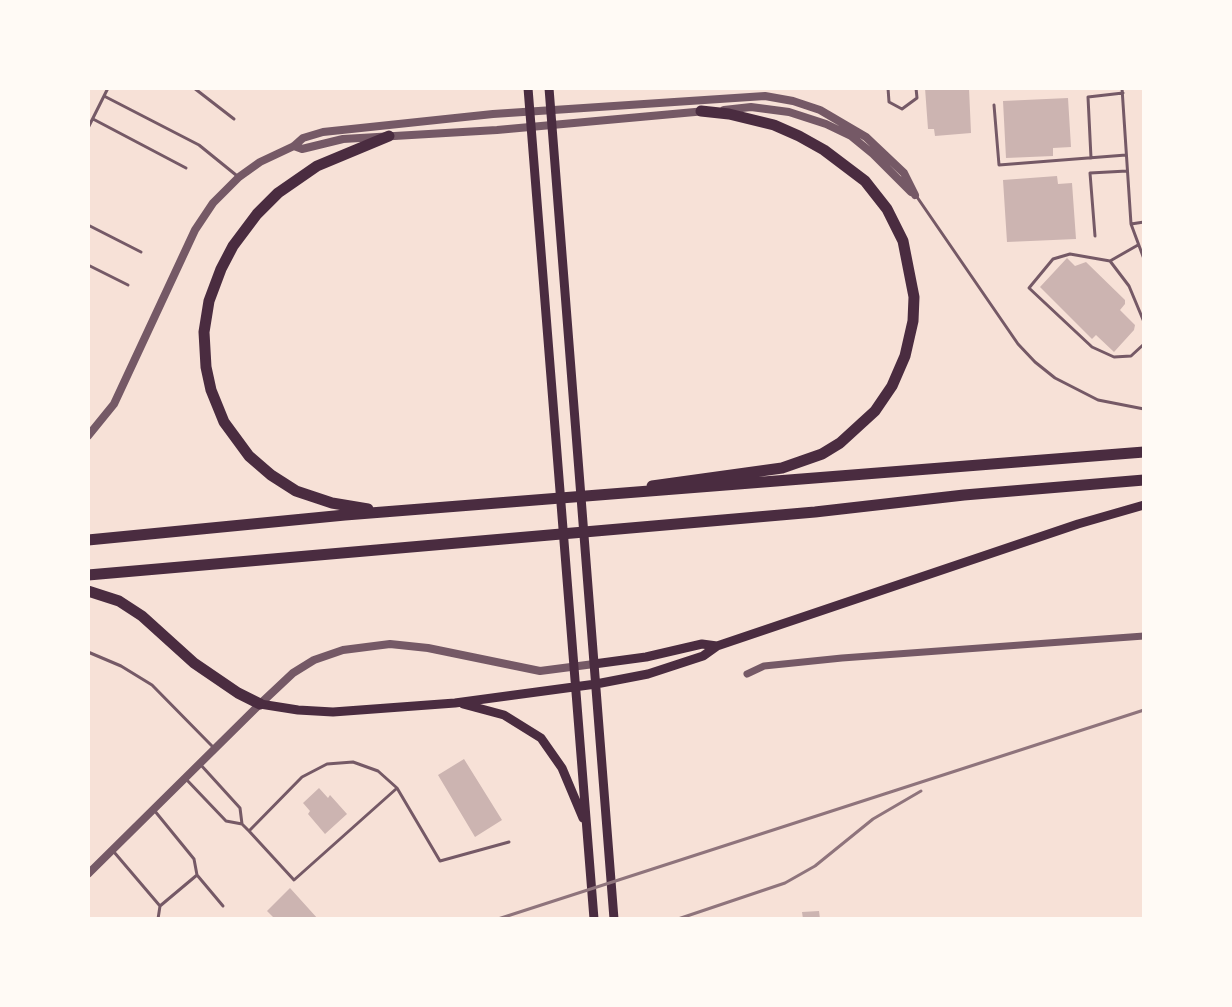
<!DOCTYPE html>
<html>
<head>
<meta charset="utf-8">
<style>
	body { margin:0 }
	#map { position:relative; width:1232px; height:1007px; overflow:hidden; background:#f7e1d7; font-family:Figtree,sans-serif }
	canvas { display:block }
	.frame { position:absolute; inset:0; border:90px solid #fffaf5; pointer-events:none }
</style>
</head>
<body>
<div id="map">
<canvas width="1232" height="1007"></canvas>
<div class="frame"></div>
</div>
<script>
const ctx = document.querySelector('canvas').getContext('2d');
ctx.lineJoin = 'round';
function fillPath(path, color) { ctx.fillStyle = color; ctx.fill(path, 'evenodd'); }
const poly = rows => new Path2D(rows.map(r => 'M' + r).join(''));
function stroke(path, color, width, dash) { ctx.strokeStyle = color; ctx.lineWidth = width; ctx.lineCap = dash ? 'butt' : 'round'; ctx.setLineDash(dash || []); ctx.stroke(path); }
const building = poly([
	[925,88,969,88,971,133,935,136,934,129,928,129],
	[1068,98,1071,147,1053,148,1053,156,1006,158,1003,101],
	[1057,176,1058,184,1072,183,1076,239,1007,242,1003,180],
	[1067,258,1075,266,1086,262,1125,300,1125,304,1120,310,1135,325,1134,330,1114,352,1096,335,1092,339,1040,287],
	[464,759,502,820,475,837,438,775],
	[319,788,328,798,330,795,347,814,325,834,308,814,310,811,303,803],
	[290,888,318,919,275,919,267,911],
	[819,911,820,919,803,919,802,912]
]);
const service = poly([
	[194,88,234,119],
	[888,88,889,102,902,109,917,98,916,88],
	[1122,88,1131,224,1144,259],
	[104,96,199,145,236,175],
	[994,105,999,165,1126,155],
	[93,119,186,168],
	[88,128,108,88],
	[1091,158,1088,97,1123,93],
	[917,197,1018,344,1035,362,1055,378,1098,400,1144,409],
	[1131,224,1144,222],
	[88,225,141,252],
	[1095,236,1090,173,1127,171],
	[1138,245,1110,261,1070,254,1053,259,1029,288,1092,347,1114,357,1131,356,1144,344],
	[1110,261,1129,286,1144,322],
	[88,265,128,285],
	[88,652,121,666,152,685,212,746],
	[200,764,240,808,242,824],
	[185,778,226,821,242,824,249,831,294,880,396,789],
	[249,831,302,777,327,764,353,762,378,771,397,788,440,861,509,842],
	[114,852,160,906,197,875,194,859,154,810],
	[197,875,223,906],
	[158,919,160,906]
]);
const minor = poly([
	[747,674,764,666,842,658,1144,636]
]);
const tertiary = poly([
	[724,110,751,107,789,112,826,124,851,136,873,154,911,192],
	[294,146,302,149,343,139,497,130,706,111],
	[88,436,114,404,195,230,213,203,239,177,260,162,294,146,303,138,323,132,493,114,765,96,793,101,820,110,866,137,904,173,915,195],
	[88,874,260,704,293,673,314,660,343,650,390,644,428,648,540,671,594,664]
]);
const secondary = poly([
	[528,88,594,919],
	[549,88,614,919],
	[594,664,646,657,702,644,717,646],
	[260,704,298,710,333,712,455,703,596,684,648,674,703,656,717,646,1078,524,1144,505],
	[463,704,504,715,541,738,562,768,583,818]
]);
const trunk = poly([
	[652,486,782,468,822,454,840,443,875,411,892,386,905,356,913,321,914,297,903,241,887,209,865,181,824,150,799,136,774,125,729,114,701,111],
	[368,509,332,503,296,491,271,475,249,456,224,422,211,390,206,367,204,332,209,301,221,269,233,246,257,214,278,193,317,166,389,136],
	[88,540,345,515,1144,452],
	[88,575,815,512,964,495,1144,480],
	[88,591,119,601,142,616,194,663,238,693,260,704]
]);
const rail = poly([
	[498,919,1144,710],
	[678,919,785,883,815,866,873,819,921,791]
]);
fillPath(building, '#ccb4b1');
stroke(service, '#755966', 3);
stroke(minor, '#755966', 7);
stroke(tertiary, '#755966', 8);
stroke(secondary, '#4a2c40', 9);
stroke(trunk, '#4a2c40', 11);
stroke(rail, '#8f747c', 3);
</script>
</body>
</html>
